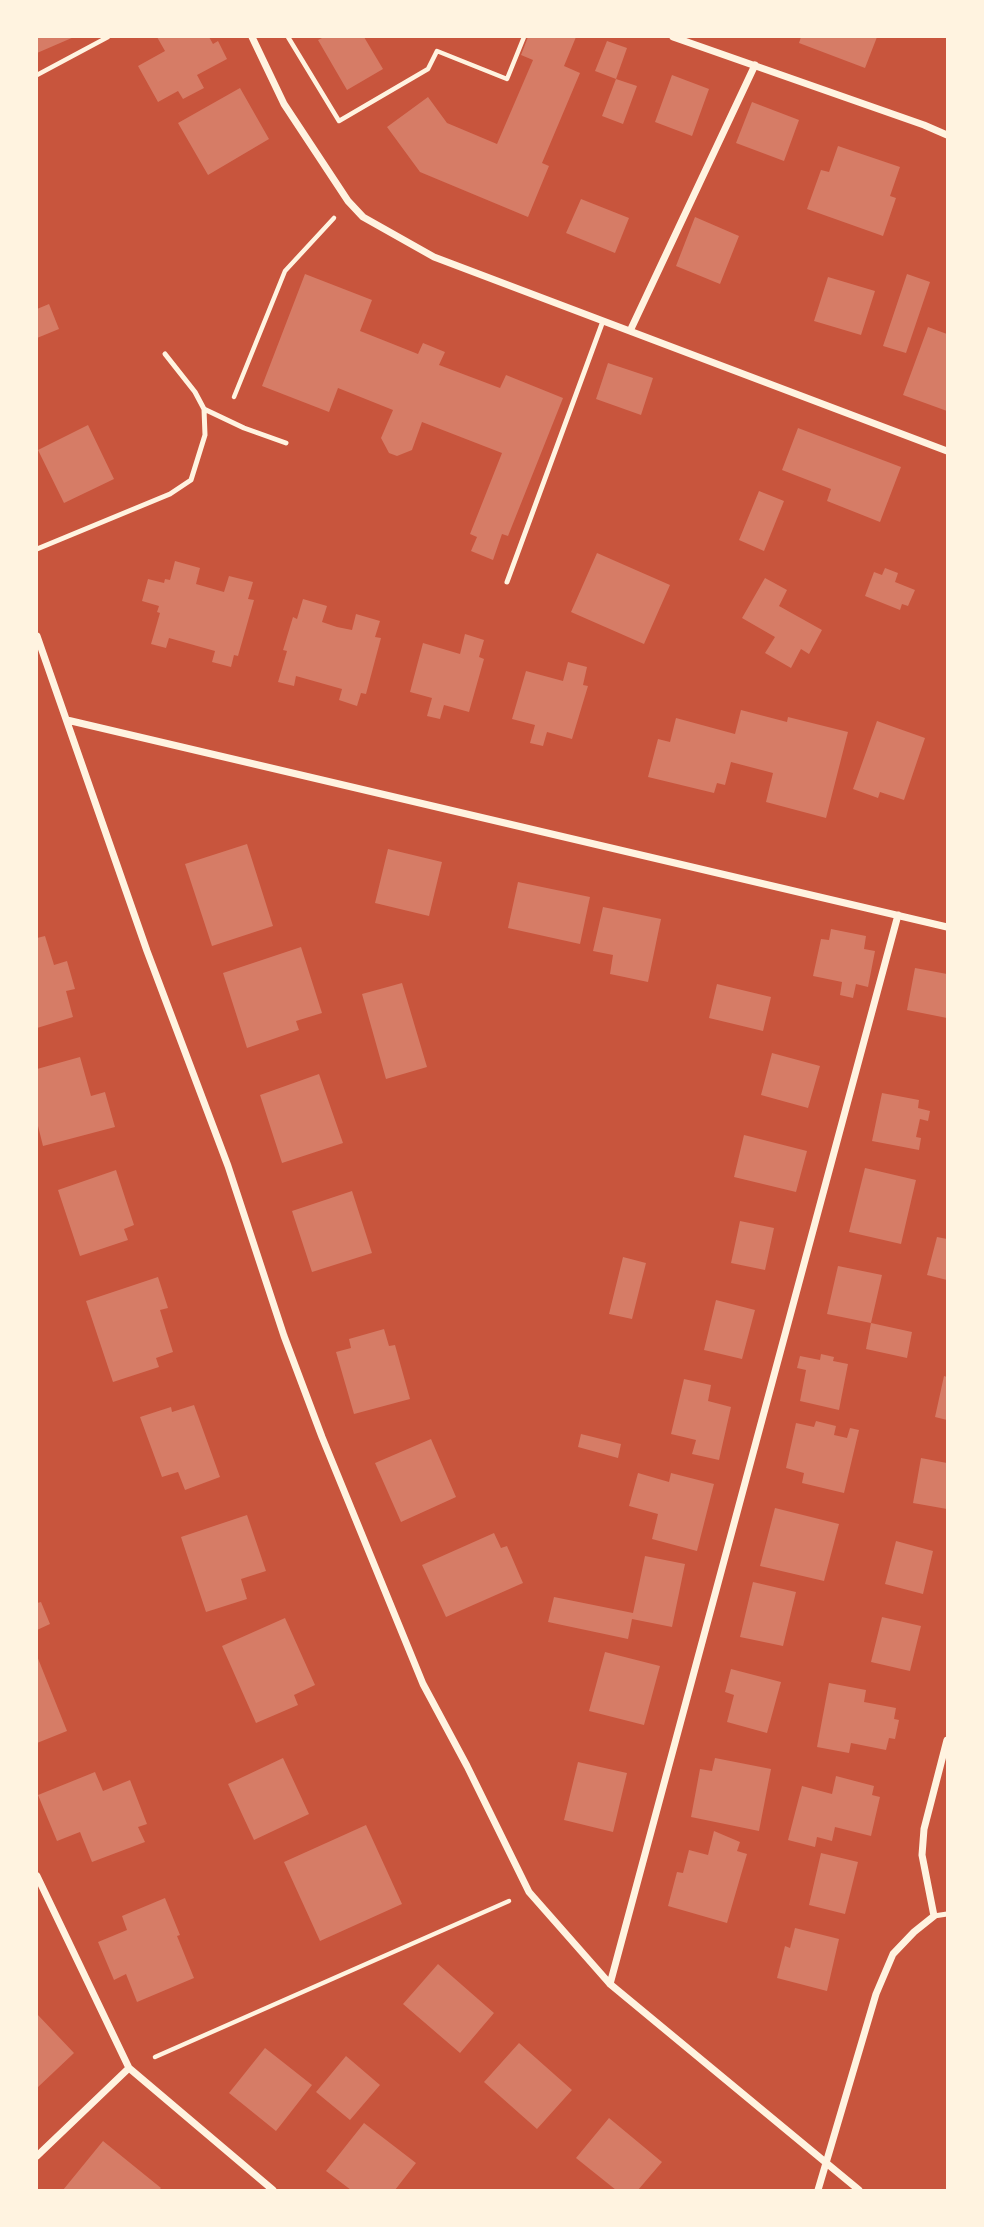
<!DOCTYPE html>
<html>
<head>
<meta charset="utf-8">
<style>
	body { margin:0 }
	#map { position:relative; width:984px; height:2227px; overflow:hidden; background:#c8553d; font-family:"Noto Sans",sans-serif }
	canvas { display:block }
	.frame { position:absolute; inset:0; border:38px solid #fff3e0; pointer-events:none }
</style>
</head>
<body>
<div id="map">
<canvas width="984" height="2227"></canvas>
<div class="frame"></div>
</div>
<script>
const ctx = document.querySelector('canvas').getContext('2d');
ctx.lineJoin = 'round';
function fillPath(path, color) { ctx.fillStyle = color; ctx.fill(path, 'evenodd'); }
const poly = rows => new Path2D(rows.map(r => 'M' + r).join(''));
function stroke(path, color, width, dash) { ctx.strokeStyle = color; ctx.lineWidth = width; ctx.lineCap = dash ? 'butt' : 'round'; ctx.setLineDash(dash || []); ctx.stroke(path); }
const building = poly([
	[37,37,74,37,37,53],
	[157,37,209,37,213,44,218,41,227,59,197,75,204,88,183,99,178,91,158,102,138,66,165,51],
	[324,37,364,37,383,69,347,90,318,40],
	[528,37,576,37,564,66,580,73,542,163,549,166,528,217,420,172,387,127,428,97,447,123,497,144,533,60,521,55],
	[801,37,877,37,865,68,799,43],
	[607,41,627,48,616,79,595,71],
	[672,75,709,89,692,136,655,122],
	[616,79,637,86,623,124,602,116],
	[240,88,269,139,208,175,178,123],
	[752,102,799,120,784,161,736,143],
	[838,146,900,167,890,196,896,198,883,236,807,209,821,170,829,172],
	[581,199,629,218,615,253,566,233],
	[695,217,739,236,720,284,676,266],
	[305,274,372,300,360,331,418,354,423,343,445,352,439,365,500,388,506,375,563,398,508,536,502,534,493,560,471,551,477,537,470,534,502,453,422,422,412,450,397,456,389,453,381,438,393,410,338,388,329,412,262,386],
	[907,274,930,282,906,353,883,346],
	[828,277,875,291,861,335,814,321],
	[49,304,59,329,37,338,37,309],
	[928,327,947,334,947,411,903,395],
	[608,363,653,378,641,415,596,399],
	[88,425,114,479,64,503,38,450],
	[798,428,901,467,880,522,827,501,831,489,782,470],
	[759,491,784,501,764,551,739,540],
	[597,553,670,585,644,644,571,612],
	[175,561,200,568,196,584,224,592,229,576,253,582,248,599,254,600,238,656,234,655,231,667,212,662,215,651,169,638,166,648,151,644,160,613,157,612,159,606,142,601,148,579,164,583,165,579,170,580],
	[885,568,898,573,895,582,915,590,908,606,902,604,900,610,865,596,874,572,882,575],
	[765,578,787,590,779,606,822,630,809,654,801,649,791,668,765,653,775,637,742,618],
	[303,599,327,606,322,622,337,627,352,630,356,614,380,621,375,637,381,638,366,694,361,693,357,706,339,700,342,689,296,676,294,686,278,682,287,651,283,650,293,617,297,619],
	[465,634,484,640,479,657,484,659,469,712,444,705,440,719,427,716,432,698,410,692,423,643,460,654],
	[568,662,587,667,583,685,588,686,572,739,547,732,543,746,530,743,535,725,512,719,526,671,563,681],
	[741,710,787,722,788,717,848,732,826,818,766,802,773,773,731,762,725,785,717,783,714,793,648,777,658,739,670,742,676,718,735,734],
	[877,721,925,738,904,800,880,792,878,798,853,789],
	[247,844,273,926,212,946,185,864],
	[388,849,442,862,429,916,375,903],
	[518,882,590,897,580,944,508,928],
	[603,907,661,919,648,982,610,974,613,955,593,951],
	[831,929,866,936,864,949,875,951,868,987,856,984,853,998,840,995,842,982,813,976,821,939,829,940],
	[45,936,54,965,67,961,75,989,66,991,73,1017,37,1028,37,938],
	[301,947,322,1013,296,1021,299,1030,247,1048,223,973],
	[915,968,947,974,947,1018,907,1010],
	[402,983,427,1067,386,1079,362,994],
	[717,984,771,997,763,1031,709,1018],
	[772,1053,820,1066,808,1108,761,1095],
	[80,1057,91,1096,105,1092,115,1127,43,1146,37,1122,37,1069],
	[319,1074,343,1143,282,1163,260,1095],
	[882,1093,919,1100,918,1108,930,1111,928,1121,920,1119,916,1137,921,1138,919,1150,872,1141],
	[744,1135,807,1151,796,1192,734,1177],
	[865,1168,916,1180,901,1244,849,1232],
	[116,1170,134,1225,124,1229,128,1240,80,1256,58,1190],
	[352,1191,372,1253,312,1272,292,1211],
	[740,1221,774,1228,765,1270,731,1263],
	[937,1237,947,1239,947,1280,927,1275],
	[623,1257,646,1263,632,1319,609,1314],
	[838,1266,882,1275,871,1323,827,1314],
	[158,1277,168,1308,160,1310,173,1352,156,1358,159,1367,113,1382,86,1301],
	[716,1300,755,1310,742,1359,704,1350],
	[871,1323,912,1332,907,1358,866,1349],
	[384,1329,389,1346,395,1345,410,1399,354,1414,336,1352,351,1348,349,1339],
	[821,1354,834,1357,833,1361,848,1364,839,1410,800,1401,806,1370,797,1368,800,1356,820,1360],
	[944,1376,947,1377,947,1420,935,1417],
	[684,1379,711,1385,708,1401,731,1407,719,1460,692,1454,696,1440,671,1434],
	[194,1405,220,1477,185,1490,178,1472,162,1477,140,1417,171,1407,172,1412],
	[816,1421,836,1426,834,1435,847,1438,850,1428,859,1430,844,1493,802,1483,804,1473,786,1468,796,1423,814,1427],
	[581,1434,621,1444,618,1458,578,1447],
	[431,1439,456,1497,401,1522,375,1463],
	[921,1458,947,1463,947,1509,913,1503],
	[638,1473,669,1482,671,1473,714,1484,697,1551,652,1539,658,1514,629,1506],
	[775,1508,839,1524,824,1581,760,1566],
	[247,1515,266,1571,241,1579,247,1599,206,1612,181,1537],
	[494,1533,501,1548,507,1546,523,1583,446,1617,422,1565],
	[896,1541,933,1551,923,1594,885,1584],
	[645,1556,685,1564,672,1627,632,1619,628,1639,548,1622,554,1597,633,1613],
	[753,1582,796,1592,783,1646,740,1637],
	[41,1602,50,1624,37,1630,37,1603],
	[882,1617,921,1626,910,1671,871,1662],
	[285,1618,315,1685,294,1695,298,1705,256,1723,222,1646],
	[605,1652,660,1666,644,1725,589,1711],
	[37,1656,67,1731,37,1743],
	[731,1669,781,1682,767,1733,727,1722,734,1695,725,1692],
	[829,1683,866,1690,864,1702,896,1708,894,1719,899,1720,895,1739,889,1738,886,1750,851,1743,849,1753,817,1747],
	[283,1758,309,1814,254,1840,228,1784],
	[715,1758,771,1769,759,1831,691,1817,700,1769,712,1771],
	[578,1762,627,1773,613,1832,564,1820],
	[95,1772,103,1791,130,1780,147,1824,138,1827,145,1842,92,1862,80,1832,57,1841,38,1795],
	[836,1776,874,1786,872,1795,880,1797,871,1836,835,1827,832,1841,817,1837,815,1847,788,1840,802,1786,832,1794],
	[366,1825,402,1904,320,1941,284,1862],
	[714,1831,740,1842,737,1851,747,1854,727,1923,668,1906,677,1872,683,1873,689,1850,708,1855],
	[821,1853,858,1862,845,1914,809,1905],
	[165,1898,180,1935,177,1936,194,1978,137,2002,126,1974,114,1980,98,1942,127,1930,122,1916],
	[795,1928,839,1939,827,1991,777,1978,785,1946,790,1948],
	[438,1964,494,2013,460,2053,403,2004],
	[37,2014,74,2053,37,2088],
	[519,2043,572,2090,537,2129,484,2082],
	[265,2048,312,2085,276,2131,229,2093],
	[346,2056,380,2085,350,2120,316,2092],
	[609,2118,662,2162,638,2190,616,2190,576,2158],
	[364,2123,416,2163,395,2190,351,2190,326,2171],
	[103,2141,161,2188,159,2190,63,2190]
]);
const path = poly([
	[288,37,339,121,428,69,437,51,507,79,524,37],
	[37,75,108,37],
	[234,397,285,271,334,218],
	[155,2057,509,1901]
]);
const service = poly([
	[204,409,244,428,286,443],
	[37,549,170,494,191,480,205,435,204,409,195,392,165,354],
	[507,582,603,321],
	[934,1916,947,1914]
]);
const minor = poly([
	[252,37,284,104,348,201,363,217,434,257,947,451],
	[673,37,924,125,947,135],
	[630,331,755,65],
	[37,636,147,951,228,1166,284,1336,322,1437,423,1684,467,1766,529,1892,610,1984,859,2190],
	[67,720,947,927],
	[37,1876,129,2068,273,2190],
	[610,1984,898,915],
	[37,2156,129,2068],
	[818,2190,876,1994,893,1954,914,1932,934,1916,922,1855,924,1829,947,1740]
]);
fillPath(building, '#d67c66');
stroke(path, '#fff3e0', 4.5);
stroke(service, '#fff3e0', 5);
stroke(minor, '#fff3e0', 7);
</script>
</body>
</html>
